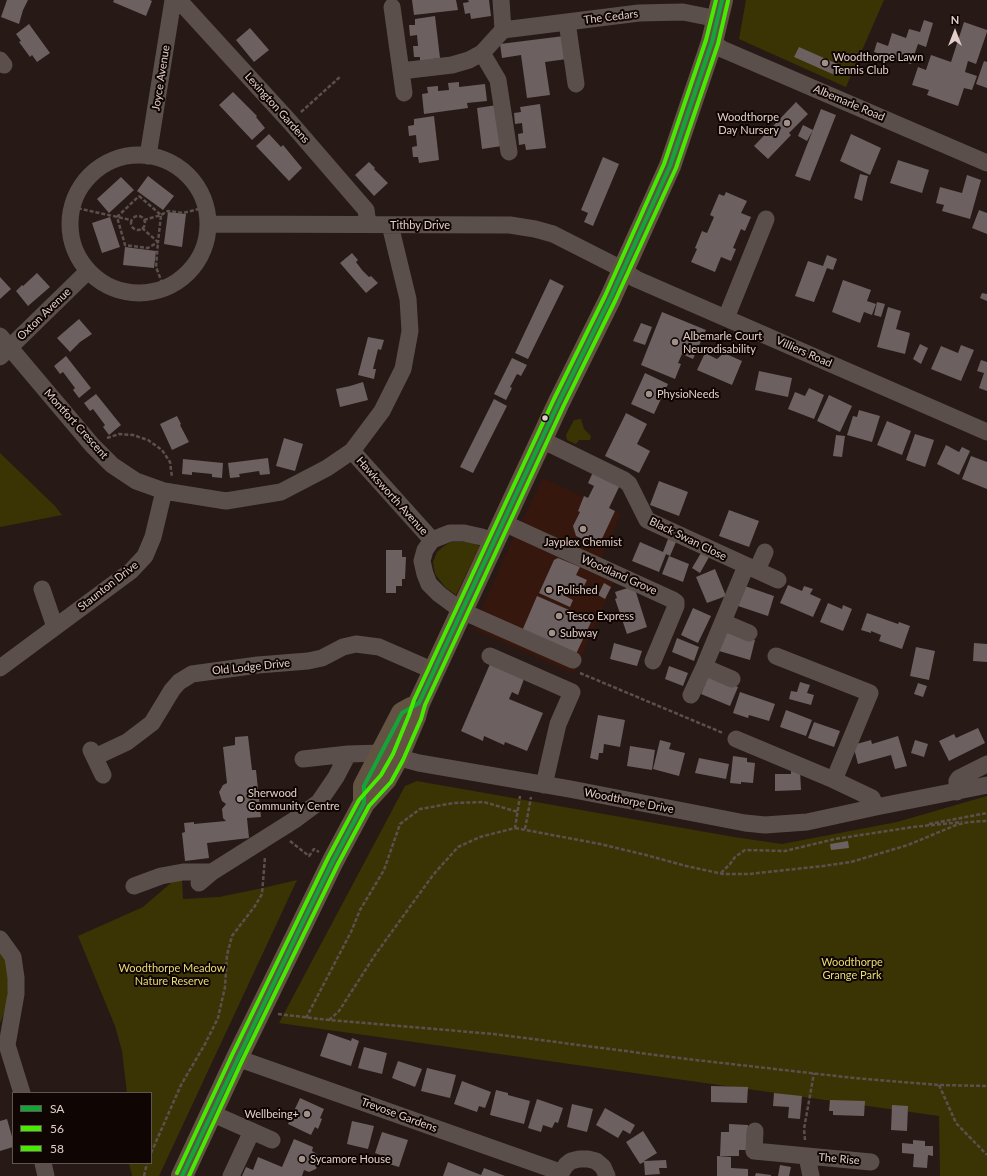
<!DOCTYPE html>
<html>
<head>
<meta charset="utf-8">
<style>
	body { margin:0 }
	#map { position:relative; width:987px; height:1176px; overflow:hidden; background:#271915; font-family:Lato,sans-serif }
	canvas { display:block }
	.legend { position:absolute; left:12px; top:1092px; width:140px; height:72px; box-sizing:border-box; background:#0f0503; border:1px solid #635552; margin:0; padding:5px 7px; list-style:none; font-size:12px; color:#e2cec8 }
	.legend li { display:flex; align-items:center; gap:8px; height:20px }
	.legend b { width:20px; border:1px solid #635552 }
	.north { position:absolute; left:935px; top:12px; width:40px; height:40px; -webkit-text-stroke:3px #0f0503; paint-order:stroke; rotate:0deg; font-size:11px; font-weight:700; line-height:16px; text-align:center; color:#e2cec8 }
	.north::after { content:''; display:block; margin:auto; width:14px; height:18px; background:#e2cec8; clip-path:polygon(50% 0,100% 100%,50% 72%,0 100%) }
</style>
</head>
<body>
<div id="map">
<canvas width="987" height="1176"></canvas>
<ul class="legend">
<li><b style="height:5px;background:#13a538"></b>SA</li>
<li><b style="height:5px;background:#46eb00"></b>56</li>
<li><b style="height:5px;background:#46eb00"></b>58</li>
</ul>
<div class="north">N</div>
</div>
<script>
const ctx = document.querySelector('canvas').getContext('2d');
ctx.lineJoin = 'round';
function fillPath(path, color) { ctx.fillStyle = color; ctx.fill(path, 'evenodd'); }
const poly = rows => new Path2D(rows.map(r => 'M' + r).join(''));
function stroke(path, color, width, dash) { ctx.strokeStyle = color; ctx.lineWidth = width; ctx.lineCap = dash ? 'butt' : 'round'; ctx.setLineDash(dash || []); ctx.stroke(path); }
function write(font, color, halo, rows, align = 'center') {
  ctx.font = font + ' Lato,sans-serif'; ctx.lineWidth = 4; ctx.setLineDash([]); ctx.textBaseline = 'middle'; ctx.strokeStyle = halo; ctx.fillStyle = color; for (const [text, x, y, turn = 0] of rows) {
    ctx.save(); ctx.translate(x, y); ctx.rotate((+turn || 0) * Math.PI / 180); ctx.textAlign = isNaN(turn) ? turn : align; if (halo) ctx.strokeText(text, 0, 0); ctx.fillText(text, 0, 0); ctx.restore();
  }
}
const built = poly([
	[543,478,621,514,601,558,621,566,574,674,473,629,508,549]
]);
const green = poly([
	[746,0,884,0,846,87,739,39],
	[581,419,584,429,591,436,590,440,579,440,576,444,567,440,566,435,574,420],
	[0,453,55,506,62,515,0,527],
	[451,542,470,542,480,546,456,595,445,587,435,574,433,562,437,552,444,546],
	[417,781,734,837,782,844,897,822,987,796,987,1176,940,1176,939,1116,279,1023,405,786],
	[182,879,183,899,219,897,263,888,297,880,159,1176,132,1176,129,1163,151,1163,151,1093,127,1093,122,1051,115,1026,78,936,143,907,172,882],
	[0,950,10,968,6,1009,0,1023]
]);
const building = poly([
	[7,0,28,0,23,10,19,24,1,17],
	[114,0,150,0,152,1,146,16,113,2],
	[412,0,456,0,458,10,414,15],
	[468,0,489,0,491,16,471,19,470,13,465,14,463,3,469,2],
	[435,16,440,58,420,61,420,57,414,57,413,46,418,46,417,35,410,36,409,25,415,25,415,19],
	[924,20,933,23,926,47,918,44,911,64,874,52,877,42,888,46,892,33,906,38,909,29,920,32],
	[964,22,987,30,987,32,976,64,968,61,965,72,977,76,972,90,964,88,958,106,927,95,929,90,912,85,918,67,926,70,931,55,951,62],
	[29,24,50,53,37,62,32,55,30,57,19,42,21,41,16,34],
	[250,28,269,50,254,62,236,40],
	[564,36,567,59,545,62,550,95,527,98,521,55,502,58,500,44],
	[799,47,842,66,837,76,794,57],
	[984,61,987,62,987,88,976,84],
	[459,82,459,87,485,84,487,101,467,103,468,108,424,114,422,94,428,93,427,87,438,86,438,91,449,90,448,83],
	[233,92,257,116,256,117,265,128,252,140,219,105],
	[796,102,808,114,789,133,791,135,768,159,754,146],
	[540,104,546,148,526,150,525,144,519,145,518,134,523,133,522,123,515,124,514,113,521,112,520,107],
	[497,105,502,146,482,149,477,108],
	[821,109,836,115,810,181,795,176],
	[434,116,439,160,419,163,418,157,413,157,412,147,417,146,416,135,409,136,408,126,414,125,414,119],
	[803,125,813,130,807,141,798,136],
	[269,134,281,147,283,145,302,168,289,181,256,146],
	[851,134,881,148,870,175,840,161],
	[603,157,619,164,593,226,584,222,588,213,581,210],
	[898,160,929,170,922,193,890,183],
	[369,162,375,168,374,169,388,183,374,196,355,175],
	[860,174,868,176,862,201,854,198],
	[967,175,981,180,970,219,942,211,944,205,936,203,940,187,962,193],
	[148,176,174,196,163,210,137,191],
	[121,177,134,190,109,213,97,199],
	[726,192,747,201,741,213,751,217,745,231,741,229,733,248,736,249,731,261,721,257,715,272,691,262,697,249,695,248,702,231,707,233,714,217,710,215,719,194,724,196],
	[979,210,987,213,987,234,972,228],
	[168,212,186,214,182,247,164,244],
	[110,217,120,247,102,253,92,223],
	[125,247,156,251,154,268,123,265],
	[352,253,358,260,356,262,362,270,369,277,371,276,378,283,366,293,340,263],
	[827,255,837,259,833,270,827,268,814,302,795,296,808,261,823,266],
	[37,273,50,287,28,306,16,291,22,285,23,286],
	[0,277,11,289,0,299],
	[550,279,564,286,528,359,515,353],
	[843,280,871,290,867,301,876,304,872,315,864,312,860,323,832,312],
	[982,293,987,294,987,301,980,298],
	[877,302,885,304,881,317,874,315],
	[888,307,901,311,896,329,910,333,905,354,877,347],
	[662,312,706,330,693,359,682,354,678,363,681,364,675,379,641,365],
	[79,319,92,334,80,342,70,352,57,338],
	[641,323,652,327,645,345,633,341],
	[368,337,384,340,381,350,378,349,373,369,376,369,374,379,358,375],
	[920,344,928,348,921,364,913,359],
	[961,345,974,350,961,381,931,369,941,346,958,353],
	[705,353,717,359,724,353,742,361,732,385,697,370],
	[66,356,91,388,79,398,73,390,75,388,63,372,60,374,54,366],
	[512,358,527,365,521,376,517,374,510,387,512,388,506,400,494,394],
	[981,360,987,362,987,391,979,388,984,373,977,371],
	[759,371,792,378,788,397,755,390],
	[645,373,668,384,654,414,631,404],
	[363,382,368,400,340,407,336,389,350,386],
	[809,388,824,395,814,419,788,409,795,392,805,396],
	[96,394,121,425,109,435,103,427,105,425,93,409,90,411,84,403],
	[829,395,852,406,840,432,817,421],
	[494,399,507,406,473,473,460,467],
	[859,410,880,416,872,442,847,435,853,416,857,417],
	[626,413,647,424,637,444,650,451,639,473,605,456],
	[177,416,181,424,180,425,189,442,172,450,160,424],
	[887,421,911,431,902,455,877,445],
	[915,434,934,440,925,467,906,460],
	[836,435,845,436,842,457,833,456],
	[284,438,303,444,295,471,276,466],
	[946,445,959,452,962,447,970,451,959,475,937,464],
	[971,456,987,462,987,489,962,479],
	[268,458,270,474,260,475,259,471,239,474,240,477,230,478,228,463],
	[183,459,223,463,222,478,212,477,212,474,192,472,192,475,182,474],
	[593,472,620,485,609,508,615,511,600,543,595,541,593,544,576,536,573,526,580,512,578,511,584,496,588,498,594,486,588,483],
	[659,481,688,492,679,516,650,505],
	[729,510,759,521,749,547,719,536],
	[668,539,676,542,670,556,666,554,659,572,632,561,640,542,663,552],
	[386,550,402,550,402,557,406,557,405,579,402,579,402,586,396,586,396,593,386,593],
	[701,553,709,557,700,573,692,568],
	[669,556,689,564,683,582,662,574],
	[558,558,580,567,576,575,587,580,579,596,566,590,563,595,573,600,570,607,539,593,554,560],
	[715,569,726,596,707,603,696,577],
	[604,583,611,587,605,599,598,595],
	[788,585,802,591,804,586,813,589,810,594,821,599,813,617,780,603],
	[634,586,647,627,627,634,615,599,617,598,615,592],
	[745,586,774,596,768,616,738,606],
	[537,596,592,620,576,654,522,631],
	[828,603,842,609,843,605,852,609,843,631,820,622],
	[693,608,711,616,698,643,681,635],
	[867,613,898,624,899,622,910,626,902,649,879,641,881,635,871,631,871,633,861,630],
	[725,632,755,640,750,660,719,651],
	[677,638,699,647,694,661,672,652],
	[614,643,642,651,637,666,610,659],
	[974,643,987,644,987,662,973,661],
	[916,647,935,651,929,680,910,676],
	[490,664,524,679,518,695,512,692,509,699,543,713,527,751,505,742,504,745,484,736,483,741,461,731],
	[669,666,688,673,683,686,665,679],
	[709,675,738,687,730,706,701,694],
	[800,682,810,685,807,693,814,695,811,705,789,699,791,691,797,692],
	[918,683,927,686,923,697,914,694],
	[740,692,775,704,769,721,749,715,748,718,733,713],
	[786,710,812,720,806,736,780,727],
	[598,715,625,720,620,747,604,744,603,753,599,753,598,760,590,758],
	[814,722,840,731,834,747,808,738],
	[978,728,985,743,949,761,939,741,954,734,956,738],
	[248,736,252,770,256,770,261,817,247,818,249,838,207,843,209,858,185,861,182,833,185,832,184,823,194,822,194,824,226,821,223,818,222,809,226,804,222,801,219,792,223,785,227,783,223,747,235,745,235,737],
	[898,736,907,766,895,769,891,755,858,764,853,745,871,740,872,744],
	[660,740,671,743,669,749,685,753,679,776,653,769],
	[915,740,928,744,924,757,911,753],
	[630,746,655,750,652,770,627,766],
	[733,756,747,758,747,762,755,763,753,783,741,782,741,784,730,783],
	[699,758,729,764,726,779,695,773],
	[791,770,800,770,801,790,775,791,775,774,791,774],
	[848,841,849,848,831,850,830,844],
	[328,1033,351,1041,352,1038,359,1041,351,1066,320,1056],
	[364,1047,387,1053,382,1074,358,1068],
	[398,1061,422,1069,415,1087,392,1078],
	[427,1068,456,1075,450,1098,421,1091],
	[462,1081,491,1092,485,1108,479,1106,477,1112,454,1104],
	[711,1086,748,1087,747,1103,711,1102],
	[496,1090,508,1093,508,1095,530,1101,524,1124,490,1115],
	[774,1093,802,1096,800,1119,788,1118,789,1107,773,1106],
	[300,1098,324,1109,320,1118,322,1119,318,1129,315,1127,311,1135,288,1124],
	[537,1099,563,1108,558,1123,555,1122,552,1128,543,1125,541,1132,528,1128],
	[830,1100,865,1101,864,1116,833,1115,833,1111,829,1111],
	[572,1104,593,1109,587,1132,567,1127],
	[892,1105,908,1106,907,1131,891,1130],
	[605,1108,635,1125,630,1134,623,1130,618,1138,596,1125],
	[7,1119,13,1140,13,1147,0,1151,0,1121],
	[352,1121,374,1126,368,1149,347,1144],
	[729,1124,748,1125,747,1150,739,1150,739,1156,720,1156,721,1132,729,1132],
	[643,1131,657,1153,644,1161,666,1160,667,1168,659,1168,660,1174,645,1175,644,1162,640,1164,626,1142],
	[382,1132,408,1140,399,1167,386,1163,388,1158,375,1153],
	[294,1139,313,1147,312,1151,317,1154,319,1161,316,1169,309,1172,304,1170,302,1176,242,1176,246,1167,253,1170,258,1157,282,1167],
	[913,1140,925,1141,925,1146,933,1146,933,1156,928,1155,927,1168,913,1167,914,1154,902,1153,902,1143,913,1144],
	[717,1156,731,1157,731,1168,748,1169,748,1176,717,1176],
	[448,1162,481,1175,484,1168,505,1176,443,1176],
	[780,1165,791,1167,789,1176,778,1176],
	[756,1173,771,1175,771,1176,755,1176]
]);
const path = poly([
	[301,112,341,76],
	[139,196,161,215,158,242,148,248,125,245,117,217,139,196],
	[72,207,131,220],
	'131 223a7 7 0 1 1 14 0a7 7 0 1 1-14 0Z',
	[144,220,161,215,168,211,183,213,206,207],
	[142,228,158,242,156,267,164,288],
	[107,438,119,434,133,435,148,440,162,450,170,462,172,477],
	[580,673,723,733],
	[929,824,987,813],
	[515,828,600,844,646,855,686,866,723,874,749,874,823,866,851,862,908,845,956,825,969,822,987,821],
	[525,829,531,797],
	[290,841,309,856,314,849,319,852],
	[721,873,730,864,735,857,745,850,785,851,835,839,913,827,962,822],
	[278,1014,329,1020,494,1034,687,1059,854,1078,939,1085,987,1086],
	[306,1018,351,932,360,910,384,870,400,824,420,809,454,803,484,802,518,812],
	[329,1020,339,1011,375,955,433,875,458,847,480,837,515,828,520,796],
	[939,1085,956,1123,987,1155],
	[805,1140,804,1129,814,1073],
	[151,1153,181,1085,205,1044,218,1018,225,987,227,955,232,936,255,906,262,894,265,857],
	[144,1176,147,1163]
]);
const minor = poly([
	[501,0,503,30],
	[173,3,185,7,290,122,366,210,368,224],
	[392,7,404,93],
	[567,22,576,84],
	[712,42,722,49,987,163],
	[482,53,498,80,509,152],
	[0,60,4,65],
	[401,71,452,65,469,60,482,53,503,30,639,13,683,12,718,19],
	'70 224a69 69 0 1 1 138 0a69 69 0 1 1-138 0Z',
	[148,156,173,0],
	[208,224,510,225,535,229,553,234,616,266,636,279,987,432],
	[726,318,766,219],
	[0,336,92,445,112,465,136,481,164,491,226,501,281,492,327,468,352,451,382,411,403,369,410,331,408,299,390,225],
	[0,357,88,271],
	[542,440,624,480,629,484,647,520,778,580],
	[352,451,432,540],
	[504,523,673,600,676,602,676,606,653,661],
	[494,542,482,537,464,533,450,533,432,540,425,550,422,561,425,574,429,584,439,594,462,611,573,660],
	[757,570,765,552],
	[42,589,55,627],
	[723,622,749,633],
	[490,656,572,692,558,724,544,785],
	[776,656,870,693,834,780,872,798,876,807],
	[704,667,732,679],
	[0,668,131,571,145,556,153,537,164,491],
	[691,695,704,667,746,566],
	[736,739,834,780],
	[91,750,103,775],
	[95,757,127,742,152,723,172,690,179,682,192,674,258,665,308,661,322,658,343,647,356,644,379,647,434,671],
	[303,759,348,754,381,753,419,763,570,789,745,823,765,825,807,822,876,807,987,785],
	[957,792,957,781,959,778,987,764],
	[199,883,212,872,296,819,319,802,336,777,348,754],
	[134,886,161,876,183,872,212,872],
	[0,939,13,957,16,978,16,994,7,1045,22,1093],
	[237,1058,560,1172],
	[211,1113,272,1140],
	[755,1131,754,1151,871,1162],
	[807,1157,811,1176],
	[43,1163,46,1176],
	[231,1176,252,1131],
	[559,1176,566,1165,571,1161,579,1159,588,1159,596,1161,603,1167,607,1176]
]);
const highway = poly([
	[364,799,364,786,402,713,411,708],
	[182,1176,237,1058,333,861,364,803,386,779,398,757,415,717,419,703,559,402,610,299,670,166,712,42,722,0]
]);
const bus1 = poly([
	[182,1176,301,926,333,861,364,803,364,786,402,713,419,703,559,402,610,299,670,166,712,42,722,0]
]);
const bus2 = poly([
	[189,1176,242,1061,338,864,369,806,391,782,403,760,421,719,425,705,564,405,615,301,676,168,718,44,728,1]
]);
const bus3 = poly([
	[177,1173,232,1055,328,858,359,800,381,775,393,754,409,715,414,700,554,399,605,296,664,164,706,40,716,0]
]);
const markers = [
	[825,63,4,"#a18f89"],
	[787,123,4,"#a18f89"],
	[675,342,4,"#a18f89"],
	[649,394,4,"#a18f89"],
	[545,418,3.5,"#e2cec8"],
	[583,529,4,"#a18f89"],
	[549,590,4,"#a18f89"],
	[559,616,4,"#a18f89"],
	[552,633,4,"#a18f89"],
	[240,799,4,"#a18f89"],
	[307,1114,4,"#a18f89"],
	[302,1159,4,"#a18f89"]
];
const streetNames = [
	["The Cedars",611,17,-7],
	["Joyce Avenue",161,78,-81],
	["Albemarle Road",849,103,23],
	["Lexington Gardens",277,108,48],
	["Tithby Drive",420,225],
	["Oxton Avenue",44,314,-44],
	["Villiers Road",804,352,24],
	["Montfort Crescent",76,424,48],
	["Hawksworth Avenue",392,496,48],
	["Black Swan Close",688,539,26],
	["Woodland Grove",619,575,24],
	["Staunton Drive",108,586,-38],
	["Old Lodge Drive",251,667,-6],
	["Woodthorpe Drive",629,801,11],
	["Trevose Gardens",399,1115,20],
	["The Rise",839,1159,5]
];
const poiNames = [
	["Woodthorpe Lawn",833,57],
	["Tennis Club",833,70],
	["Woodthorpe",779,117,"right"],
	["Day Nursery",779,130,"right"],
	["Albemarle Court",683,336],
	["Neurodisability",683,349],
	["PhysioNeeds",657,394],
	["Jayplex Chemist",583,542,"center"],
	["Polished",557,590],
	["Tesco Express",567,616],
	["Subway",560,633],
	["Sherwood",248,793],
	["Community Centre",248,806],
	["Wellbeing+",299,1114,"right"],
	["Sycamore House",310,1159]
];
const parkNames = [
	["Woodthorpe",852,962],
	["Grange Park",852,975],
	["Woodthorpe Meadow",172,968],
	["Nature Reserve",172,981]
];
fillPath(built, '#36170e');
fillPath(green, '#3a3404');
fillPath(building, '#6d6060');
stroke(path, '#5b504d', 2.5, [4, 2]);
stroke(minor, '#5b4f4c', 17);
stroke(highway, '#625343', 22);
stroke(bus1, '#13a538', 4);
stroke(bus2, '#46eb00', 4);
stroke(bus3, '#46eb00', 4);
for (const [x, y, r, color] of markers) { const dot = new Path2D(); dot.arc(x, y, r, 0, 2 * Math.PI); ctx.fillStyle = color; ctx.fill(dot); stroke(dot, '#0f0503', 1.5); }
write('11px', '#e2cec8', '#0f0503', streetNames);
write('11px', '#e2cec8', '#0f0503', poiNames, 'left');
write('11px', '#e8dc73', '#0f0503', parkNames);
</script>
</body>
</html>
